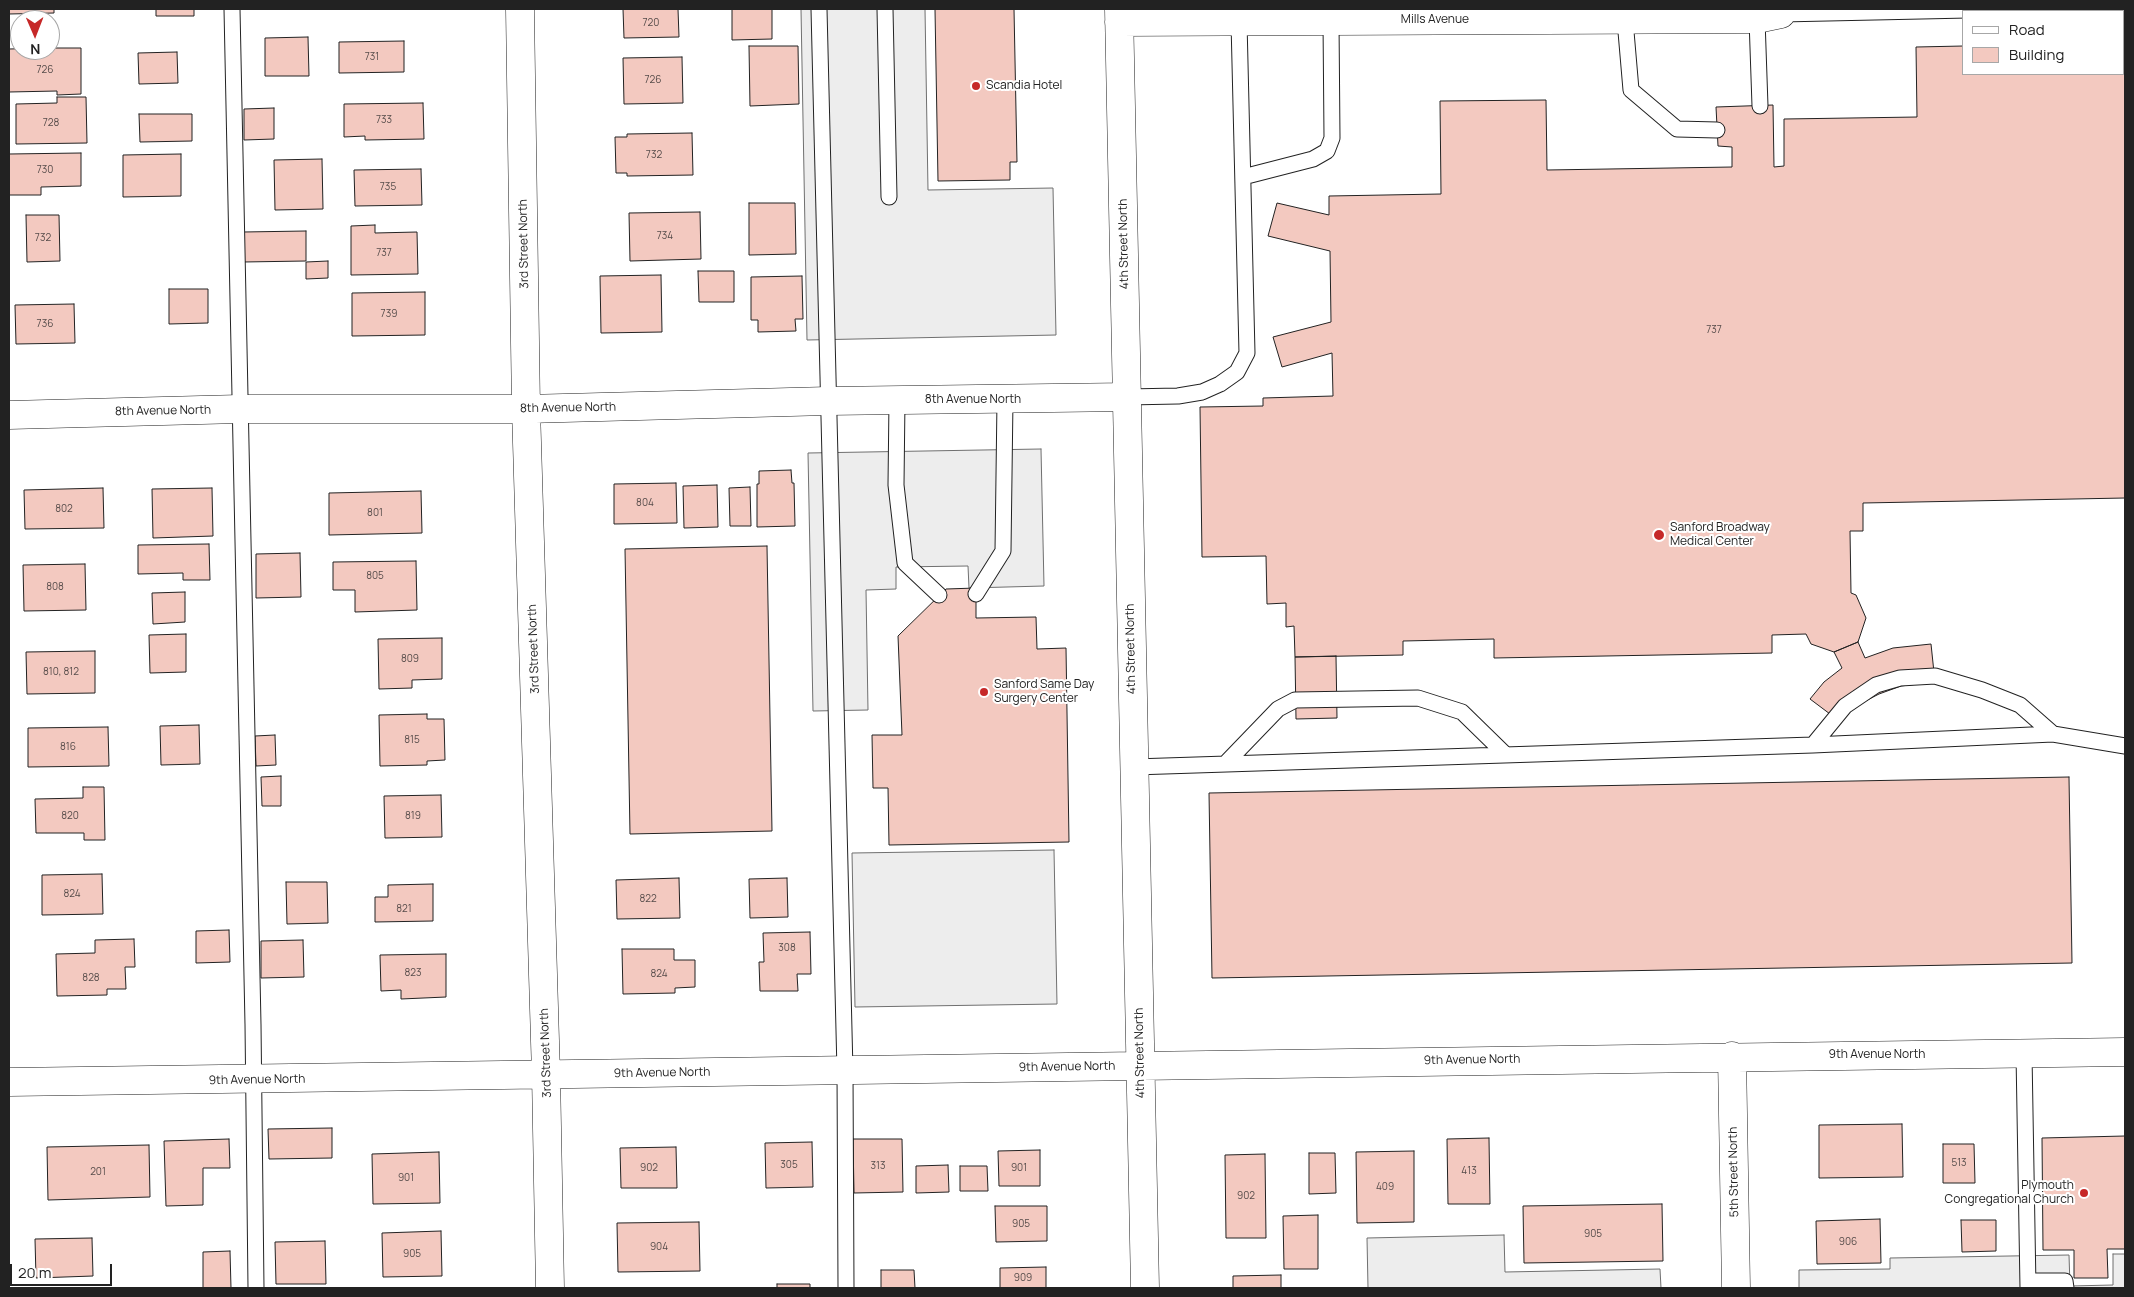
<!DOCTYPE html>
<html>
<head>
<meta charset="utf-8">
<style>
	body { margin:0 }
	#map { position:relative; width:2134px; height:1297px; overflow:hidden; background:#fff; font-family:Manrope,sans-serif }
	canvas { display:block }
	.frame { position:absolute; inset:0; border:10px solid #222; pointer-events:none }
	.legend { position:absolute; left:1962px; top:10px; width:162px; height:65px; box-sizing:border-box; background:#fff; border:1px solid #a7a7a7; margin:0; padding:6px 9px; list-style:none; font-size:15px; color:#222 }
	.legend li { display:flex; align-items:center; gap:10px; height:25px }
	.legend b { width:25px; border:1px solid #a7a7a7 }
	.north { position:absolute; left:10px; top:10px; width:50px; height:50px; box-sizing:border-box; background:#fff; border:1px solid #a7a7a7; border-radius:50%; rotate:179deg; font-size:14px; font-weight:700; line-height:20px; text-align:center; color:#222 }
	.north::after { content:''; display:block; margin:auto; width:18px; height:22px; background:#c62828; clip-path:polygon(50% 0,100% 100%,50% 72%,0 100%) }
	.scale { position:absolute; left:10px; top:1264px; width:102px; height:22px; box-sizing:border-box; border:2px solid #222; border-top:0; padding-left:6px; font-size:15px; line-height:18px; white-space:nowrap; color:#222; -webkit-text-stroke:4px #fff; paint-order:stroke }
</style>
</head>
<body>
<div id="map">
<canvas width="2134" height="1297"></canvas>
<div class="frame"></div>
<ul class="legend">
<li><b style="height:6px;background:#fff"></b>Road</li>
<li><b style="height:14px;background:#f3c9c0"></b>Building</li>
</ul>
<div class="north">N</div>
<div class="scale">20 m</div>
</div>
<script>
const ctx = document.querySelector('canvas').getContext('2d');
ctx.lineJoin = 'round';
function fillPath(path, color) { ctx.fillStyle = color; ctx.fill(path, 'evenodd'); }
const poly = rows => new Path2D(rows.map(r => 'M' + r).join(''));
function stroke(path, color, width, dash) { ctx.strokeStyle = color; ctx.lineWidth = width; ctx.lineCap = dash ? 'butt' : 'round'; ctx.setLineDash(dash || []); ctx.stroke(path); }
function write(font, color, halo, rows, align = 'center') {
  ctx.font = font + ' Manrope,sans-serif'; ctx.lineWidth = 4; ctx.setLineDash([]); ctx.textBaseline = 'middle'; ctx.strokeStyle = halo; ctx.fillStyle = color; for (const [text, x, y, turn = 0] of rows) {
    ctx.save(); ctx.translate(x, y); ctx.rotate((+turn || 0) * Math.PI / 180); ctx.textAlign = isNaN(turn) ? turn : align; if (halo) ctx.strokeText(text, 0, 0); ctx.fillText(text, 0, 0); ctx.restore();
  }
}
const parking = poly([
	[801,9,925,9,928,190,1053,188,1056,335,807,340,801,9],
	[1041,449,1044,586,969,588,968,566,896,567,896,589,866,590,868,710,813,711,808,453,1041,449],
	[1054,850,1057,1004,855,1007,852,853,1054,850],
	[1504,1235,1505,1272,1660,1269,1661,1288,1368,1288,1367,1238,1504,1235],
	[2113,1254,2125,1254,2125,1288,1799,1288,1799,1270,1890,1269,1890,1258,2069,1255,2070,1286,2113,1285,2113,1254]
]);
const building = poly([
	[9,9,54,9,54,13,9,14,9,9],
	[156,9,194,9,194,16,156,16,156,9],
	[623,9,678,9,679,37,624,38,623,9],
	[732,9,772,9,772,39,732,40,732,9],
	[935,9,1014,9,1017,162,1010,162,1010,180,938,181,935,9],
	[2060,9,2125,9,2125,498,1863,503,1863,531,1850,531,1851,593,1856,595,1866,618,1858,642,1834,652,1811,644,1806,634,1772,635,1772,653,1494,658,1494,639,1403,641,1403,655,1295,657,1294,626,1286,627,1286,603,1267,604,1266,556,1202,557,1200,407,1263,406,1263,398,1333,396,1332,353,1282,367,1273,337,1331,322,1330,251,1268,236,1277,203,1329,215,1329,196,1441,194,1440,101,1546,100,1547,170,1732,167,1732,147,1718,146,1716,107,1773,105,1774,167,1784,166,1784,119,1917,117,1916,47,1963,46,1963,74,2123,74,2123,11,2060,11,2060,9],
	[308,37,309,76,265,76,265,38,308,37],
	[404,41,404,72,339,73,339,42,404,41],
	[749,46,798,46,799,104,750,106,749,46],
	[50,48,81,48,81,94,57,95,57,91,9,92,9,49,50,48],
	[177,52,178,83,139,84,138,53,177,52],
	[682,57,683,103,624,104,623,58,682,57],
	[57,97,86,97,87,143,16,144,16,104,57,103,57,97],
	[423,103,424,139,365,140,365,136,344,137,344,104,423,103],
	[274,108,274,139,244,140,244,109,274,108],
	[139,114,192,114,192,141,140,142,139,114],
	[692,133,693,175,627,176,627,173,616,173,615,137,627,137,627,134,692,133],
	[81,153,81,186,41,187,41,195,9,195,9,154,81,153],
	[181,154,181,196,123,197,123,155,181,154],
	[322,159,323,209,275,210,274,160,322,159],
	[421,169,422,205,355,206,354,170,421,169],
	[749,203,795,203,796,254,749,255,749,203],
	[700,212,701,259,630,261,629,213,700,212],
	[26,215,59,215,60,261,27,262,26,215],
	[375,225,375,233,417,232,418,274,351,275,351,226,375,225],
	[306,231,306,261,243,262,243,232,306,231],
	[328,261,328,278,306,279,306,262,328,261],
	[698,271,734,271,734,302,699,302,698,271],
	[661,275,662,332,601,333,600,276,661,275],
	[802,276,803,319,795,319,796,331,758,332,758,320,751,320,751,277,802,276],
	[169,289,208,289,208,323,169,324,169,289],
	[425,292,425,335,352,336,352,293,425,292],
	[74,304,75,343,16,344,15,305,74,304],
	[791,470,792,483,794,483,795,526,757,527,757,484,759,484,759,471,791,470],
	[676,483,677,523,614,524,614,484,676,483],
	[717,485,718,527,684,528,683,486,717,485],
	[750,487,751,526,730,526,729,488,750,487],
	[103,488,104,528,25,529,24,490,103,488],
	[212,488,213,536,153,538,152,489,212,488],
	[421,491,422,533,329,535,329,493,421,491],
	[209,544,210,580,183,580,183,573,138,574,138,545,209,544],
	[767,546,772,831,630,834,625,549,767,546],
	[300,553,301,597,256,598,256,554,300,553],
	[416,561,417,610,355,612,355,590,333,590,333,562,416,561],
	[85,564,86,610,24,611,23,565,85,564],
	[976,588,976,618,1036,617,1037,649,1066,648,1069,842,889,845,888,788,873,788,872,735,902,735,898,636,946,589,976,588],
	[185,592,185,622,153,624,152,593,185,592],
	[186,634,186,672,150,673,149,635,186,634],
	[442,638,442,679,412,680,412,688,379,689,378,639,442,638],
	[1858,642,1865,658,1893,648,1931,644,1935,682,1901,686,1879,694,1834,717,1810,699,1824,682,1842,668,1834,652,1858,642],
	[95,651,95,693,27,694,26,652,95,651],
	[1336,656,1337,718,1296,719,1295,657,1336,656],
	[427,714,427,719,444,719,445,760,427,761,427,765,380,766,379,715,427,714],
	[199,725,200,764,161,765,160,726,199,725],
	[108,727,109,766,28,767,28,728,108,727],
	[275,735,276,765,256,766,255,736,275,735],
	[281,776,281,806,262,806,261,777,281,776],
	[2069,777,2072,963,1212,978,1209,793,2069,777],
	[83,787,104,787,105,840,84,840,84,833,36,833,35,799,83,798,83,787],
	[441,795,442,837,385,838,384,796,441,795],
	[102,874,103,914,42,915,42,875,102,874],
	[679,878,680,918,617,919,616,880,679,878],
	[787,878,788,917,750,918,749,879,787,878],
	[286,882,327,882,328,923,287,924,286,882],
	[433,884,433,921,375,922,375,897,388,897,388,885,433,884],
	[229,930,230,962,196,963,196,931,229,930],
	[810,932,811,974,797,974,798,991,760,991,759,962,764,962,763,933,810,932],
	[134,939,135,967,125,967,126,989,107,989,107,995,57,996,56,954,95,953,95,940,134,939],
	[303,940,304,977,261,978,261,941,303,940],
	[622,949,674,949,674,960,695,960,695,987,675,988,675,993,623,994,622,949],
	[446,954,446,997,401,999,401,990,381,991,380,955,446,954],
	[1902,1124,1903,1177,1819,1178,1819,1125,1902,1124],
	[332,1128,332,1158,269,1159,268,1129,332,1128],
	[2125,1136,2125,1249,2107,1249,2108,1278,2074,1278,2074,1250,2043,1250,2042,1138,2125,1136],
	[1489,1138,1490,1204,1448,1204,1447,1139,1489,1138],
	[229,1139,230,1168,203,1168,203,1205,166,1206,164,1141,229,1139],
	[853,1139,902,1139,903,1192,854,1193,853,1139],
	[812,1142,813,1187,766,1188,765,1143,812,1142],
	[1943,1144,1974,1144,1975,1183,1943,1183,1943,1144],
	[149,1145,150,1197,48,1200,47,1147,149,1145],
	[676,1147,677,1188,621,1188,620,1148,676,1147],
	[1040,1150,1040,1186,999,1186,998,1151,1040,1150],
	[1414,1151,1414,1222,1357,1223,1356,1152,1414,1151],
	[439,1152,440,1203,373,1204,372,1154,439,1152],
	[1309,1153,1335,1153,1336,1193,1309,1194,1309,1153],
	[1265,1154,1266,1238,1226,1238,1225,1155,1265,1154],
	[948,1165,949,1192,916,1193,916,1166,948,1165],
	[960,1166,987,1166,988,1191,960,1191,960,1166],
	[1662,1204,1663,1261,1524,1263,1523,1206,1662,1204],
	[995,1206,1047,1206,1047,1241,996,1242,995,1206],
	[1318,1215,1318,1269,1284,1269,1283,1216,1318,1215],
	[1880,1219,1881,1263,1817,1264,1816,1221,1880,1219],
	[1961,1220,1996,1220,1996,1251,1962,1252,1961,1220],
	[699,1222,700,1271,618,1272,617,1223,699,1222],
	[441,1231,442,1276,383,1277,382,1233,441,1231],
	[92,1238,93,1276,36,1278,35,1239,92,1238],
	[325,1241,326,1284,276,1284,275,1242,325,1241],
	[230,1251,231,1288,203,1288,203,1252,230,1251],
	[1046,1267,1046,1288,1000,1288,1000,1268,1046,1267],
	[881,1270,914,1270,915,1288,881,1288,881,1270],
	[1281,1275,1281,1288,1233,1288,1233,1276,1281,1275],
	[777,1284,810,1284,810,1288,777,1288,777,1284]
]);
const service = poly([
	[232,9,253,1024,256,1288],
	[819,9,845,1071,846,1288],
	[885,9,889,197],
	[1781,14,2015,9],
	[1757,19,1760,106],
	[1625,20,1631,90,1677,129,1717,130],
	[1243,177,1313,159,1327,151,1332,138,1331,21],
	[1127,397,1178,396,1202,392,1220,384,1237,372,1247,353,1239,22],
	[897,400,896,485,905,563,939,595],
	[976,594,1003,551,1005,400],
	[1813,745,1845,706,1876,685,1900,678,1935,676,1982,690,2020,705,2053,734],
	[1225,764,1278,709,1295,700,1418,698,1462,712,1505,754],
	[1134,767,1813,745,2053,734,2125,746],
	[2024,1054,2028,1288],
	[2028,1281,2065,1281,2066,1288]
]);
const minor = poly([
	[520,9,526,409,546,1074,550,1288],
	[1119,9,1145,1288],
	[1119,22,1757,19,1781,14,1781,9],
	[9,415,240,409,526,409,828,401,1127,397],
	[1732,1056,1736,1288],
	[9,1082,2125,1052]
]);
const markers = [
	[976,86,5,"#c62828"],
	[1659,535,6,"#c62828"],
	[984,692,5,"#c62828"],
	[2084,1193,5,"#c62828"]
];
const numberNames = [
	["720",651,23],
	["731",372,57],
	["726",45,70],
	["726",653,80],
	["733",384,120],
	["728",51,123],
	["732",654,155],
	["730",45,170],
	["735",388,187],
	["734",665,236],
	["732",43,238],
	["737",384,253],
	["739",389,314],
	["736",45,324],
	["737",1714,330],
	["804",645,503],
	["802",64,509],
	["801",375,513],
	["805",375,576],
	["808",55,587],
	["809",410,659],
	["810, 812",61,672],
	["815",412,740],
	["816",68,747],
	["820",70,816],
	["819",413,816],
	["824",72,894],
	["822",648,899],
	["821",404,909],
	["308",787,948],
	["823",413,973],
	["824",659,974],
	["828",91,978],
	["513",1959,1163],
	["305",789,1165],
	["313",878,1166],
	["902",649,1168],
	["901",1019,1168],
	["413",1469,1171],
	["201",98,1172],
	["901",406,1178],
	["409",1385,1187],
	["902",1246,1196],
	["905",1021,1224],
	["905",1593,1234],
	["906",1848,1242],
	["904",659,1247],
	["905",412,1254],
	["909",1023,1278]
];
const streetNames = [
	["Mills Avenue",1435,20],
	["3rd Street North",524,244,-91],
	["4th Street North",1124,244,-91],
	["8th Avenue North",973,400],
	["8th Avenue North",568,408,-1],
	["8th Avenue North",163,411,-1],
	["3rd Street North",534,649,-92],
	["4th Street North",1131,649,-91],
	["3rd Street North",546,1053,-92],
	["4th Street North",1140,1053,-91],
	["9th Avenue North",1877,1055],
	["9th Avenue North",1472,1060,-1],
	["9th Avenue North",1067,1067,-1],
	["9th Avenue North",662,1073,-1],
	["9th Avenue North",257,1080,-1],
	["5th Street North",1734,1172,-91]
];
const poiNames = [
	["Scandia Hotel",986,86],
	["Sanford Broadway",1670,528],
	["Medical Center",1670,542],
	["Sanford Same Day",994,685],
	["Surgery Center",994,699],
	["Plymouth",2074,1186,"right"],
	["Congregational Church",2074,1200,"right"]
];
fillPath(parking, '#ededed');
stroke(parking, '#6f6f6f', 1);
fillPath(building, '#f3c9c0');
stroke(building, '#222', 1);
stroke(service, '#222', 17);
stroke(minor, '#222', 29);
stroke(service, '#fff', 15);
stroke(minor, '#fff', 28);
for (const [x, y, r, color] of markers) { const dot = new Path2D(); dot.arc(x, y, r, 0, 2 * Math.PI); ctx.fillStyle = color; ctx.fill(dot); stroke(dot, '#fff', 2); }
write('10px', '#564c4a', null, numberNames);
write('12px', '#222', '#fff', streetNames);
write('12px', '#222', '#fff', poiNames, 'left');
</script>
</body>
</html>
